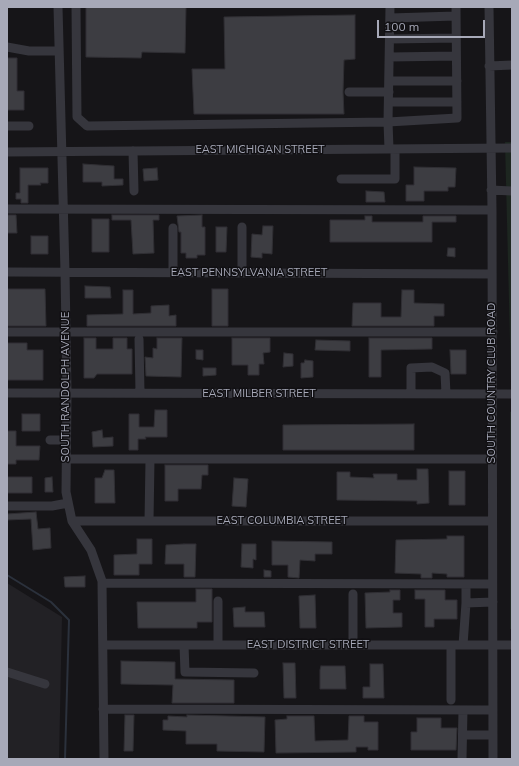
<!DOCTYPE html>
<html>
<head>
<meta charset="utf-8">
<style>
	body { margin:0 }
	#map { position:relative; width:519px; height:766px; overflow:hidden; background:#161518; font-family:Mulish,sans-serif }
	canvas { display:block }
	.frame { position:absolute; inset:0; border:8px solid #a7a9b8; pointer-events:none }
	.scale { position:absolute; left:377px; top:20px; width:108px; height:18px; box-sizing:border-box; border:2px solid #a7a9b8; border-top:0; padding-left:5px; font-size:12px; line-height:14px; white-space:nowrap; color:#a7a9b8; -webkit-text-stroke:3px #111013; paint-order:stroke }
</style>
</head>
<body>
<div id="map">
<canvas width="519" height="766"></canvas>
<div class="frame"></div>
<div class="scale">100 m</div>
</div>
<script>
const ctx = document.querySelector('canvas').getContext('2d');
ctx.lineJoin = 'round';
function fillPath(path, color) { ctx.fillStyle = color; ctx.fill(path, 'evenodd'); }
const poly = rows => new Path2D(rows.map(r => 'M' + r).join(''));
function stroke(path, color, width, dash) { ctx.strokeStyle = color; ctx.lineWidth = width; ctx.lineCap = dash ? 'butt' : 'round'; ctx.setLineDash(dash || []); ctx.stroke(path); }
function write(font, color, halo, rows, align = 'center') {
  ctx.font = font + ' Mulish,sans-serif'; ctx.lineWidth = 3; ctx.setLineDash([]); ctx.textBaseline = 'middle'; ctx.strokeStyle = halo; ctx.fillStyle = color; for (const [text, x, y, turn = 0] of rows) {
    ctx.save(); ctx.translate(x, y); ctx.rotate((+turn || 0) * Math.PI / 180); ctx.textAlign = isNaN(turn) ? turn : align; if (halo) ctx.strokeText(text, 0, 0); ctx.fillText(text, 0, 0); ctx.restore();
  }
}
const built = poly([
	[7,583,62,617,59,759,7,759]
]);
const green = poly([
	[505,142,512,142,512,382,511,382],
	[512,411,512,629,510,629,510,412]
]);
const stream = poly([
	[7,575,51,602,69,620,65,759]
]);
const building = poly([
	[86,7,186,7,185,53,142,52,141,58,86,57,86,7],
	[355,15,355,59,344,60,343,92,344,114,194,114,192,69,225,69,224,17,355,15],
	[7,58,17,58,17,91,24,91,24,110,7,110,7,58],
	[83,164,114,166,114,179,123,179,123,185,102,186,102,182,83,182,83,164],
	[414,167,456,168,455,187,448,187,448,191,424,191,424,201,406,201,406,185,414,185,414,167],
	[20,168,48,168,48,183,40,183,41,185,28,185,28,203,21,203,21,199,16,199,16,193,20,193,20,168],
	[157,168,158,180,144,181,143,169,157,168],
	[366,191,384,192,385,202,366,202,366,191],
	[7,215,16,215,17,233,7,233,7,215],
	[112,215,159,215,159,220,153,220,154,253,133,254,131,220,112,220,112,215],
	[202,215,202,227,205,227,205,255,197,255,197,258,186,258,186,253,181,253,181,232,179,232,177,216,202,215],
	[365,216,372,216,372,222,423,222,423,216,456,216,456,222,432,222,432,242,330,242,330,220,365,220,365,216],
	[92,219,109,219,109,252,92,252,92,219],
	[263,226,273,226,272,254,262,253,262,258,251,257,252,234,262,235,263,226],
	[216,227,227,227,226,252,216,252,216,227],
	[31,236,48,236,48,254,31,254,31,236],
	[448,248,455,248,455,257,447,256,448,248],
	[85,286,110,287,111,298,85,298,85,286],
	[7,289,45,289,46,326,7,326,7,289],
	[212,289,228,289,228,326,212,326,212,289],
	[123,290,133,290,133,314,151,313,151,306,169,305,169,316,176,315,176,326,87,326,87,315,123,314,123,290],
	[402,290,414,290,414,303,444,304,444,316,434,316,434,326,352,326,353,303,381,303,381,317,401,317,402,290],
	[84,338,96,338,96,349,113,349,113,338,127,338,127,349,132,349,132,374,97,374,94,378,84,378,84,338],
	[157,338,182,338,181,377,146,376,145,357,153,358,153,348,157,349,157,338],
	[232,338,270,338,270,352,263,353,264,364,259,364,259,375,248,375,248,365,232,365,232,338],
	[369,338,432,338,432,349,381,350,381,377,369,377,369,338],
	[316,340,350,341,350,351,315,350,316,340],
	[7,343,27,343,27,350,43,350,43,380,7,380,7,343],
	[196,350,203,350,203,360,196,359,196,350],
	[450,350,466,350,466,374,451,374,450,350],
	[284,353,293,354,293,366,283,367,284,353],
	[305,360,313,361,313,377,301,378,301,363,304,363,305,360],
	[203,368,216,368,216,375,203,376,203,368],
	[155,410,167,410,167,437,145,437,146,439,138,439,138,450,129,450,129,414,139,414,139,427,154,427,155,410],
	[22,414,40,414,40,431,22,431,22,414],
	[414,424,414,450,283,450,283,425,414,424],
	[102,430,103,438,113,437,113,446,93,447,92,432,102,430],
	[7,431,16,431,16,446,40,446,39,460,16,460,16,464,7,464,7,431],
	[165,465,208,465,208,475,202,475,201,489,178,489,178,501,165,501,165,465],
	[417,469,428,469,429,503,417,504,417,501,337,500,337,472,350,472,350,477,374,478,373,474,397,474,397,480,417,480,417,469],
	[105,470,114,470,115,503,95,503,95,478,102,478,105,470],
	[449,471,465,471,465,505,449,505,449,471],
	[7,477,32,477,32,493,7,493,7,477],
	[52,477,53,492,45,492,45,478,52,477],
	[234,478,248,479,246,507,232,506,234,478],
	[36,512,38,529,50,528,51,548,33,550,31,519,7,520,7,514,36,512],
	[447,536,464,536,464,577,447,577,447,574,432,573,432,578,421,578,421,574,395,573,396,540,447,539,447,536],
	[137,539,152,539,152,564,139,564,139,575,114,575,114,555,137,554,137,539],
	[272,541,332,542,332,554,315,554,315,561,300,560,299,578,288,577,288,565,272,565,272,541],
	[184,544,196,544,195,577,184,577,184,564,165,564,166,545,184,544],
	[242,544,256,544,256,560,253,559,253,568,241,567,242,544],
	[264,570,271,571,271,577,264,577,264,570],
	[85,576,85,587,65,587,64,577,85,576],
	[196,589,212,589,212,622,197,622,197,628,138,628,137,602,196,602,196,589],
	[390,590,400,590,400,600,393,600,393,613,402,613,402,627,366,628,365,593,390,592,390,590],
	[415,590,445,590,445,600,457,600,457,619,434,619,434,627,425,627,425,599,415,599,415,590],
	[315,595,316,628,300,628,299,596,315,595],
	[245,607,245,612,264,612,265,627,234,627,233,608,245,607],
	[121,661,175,662,175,679,234,680,234,703,172,703,173,685,121,684,121,661],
	[283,663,295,663,296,698,284,698,283,663],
	[370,664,383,664,384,698,363,698,363,687,370,687,370,664],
	[321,666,345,666,346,689,320,689,320,670,321,666],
	[125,715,134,715,133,751,124,751,125,715],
	[187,715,265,717,264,752,217,751,217,744,186,744,186,731,163,730,163,720,168,720,168,716,187,717,187,715],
	[287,716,314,716,315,741,348,740,349,716,364,716,364,722,378,722,378,750,368,750,368,747,356,747,356,752,276,753,275,720,287,719,287,716],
	[417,718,441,718,441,728,457,728,456,750,411,750,411,732,417,732,417,718]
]);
const minor = poly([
	[58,7,65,272,67,393,66,492,72,521,91,550,102,581,104,759],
	[76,7,77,117,87,126,388,122,457,118,456,7],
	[489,7,492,210,493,759],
	[390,18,456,16],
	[390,39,456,38],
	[7,47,29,51,59,51],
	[390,57,456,56],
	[489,66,512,65],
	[389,81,457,81],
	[349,92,389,92],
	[389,102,457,102],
	[7,126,29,126],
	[389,149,388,122,390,7],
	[133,151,134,191],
	[7,152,512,148],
	[341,179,395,179,395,149],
	[491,190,512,191],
	[7,209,492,210],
	[242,227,242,273],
	[173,228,173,272],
	[7,272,492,274],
	[7,332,493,332],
	[139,339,140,393],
	[7,393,512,394],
	[411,394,411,368,432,367,445,373,446,394],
	[50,440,66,440],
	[66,459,492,459],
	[7,506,52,506,68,503],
	[72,521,492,521],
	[149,521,150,460],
	[102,583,492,584],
	[466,584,466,603],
	[218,601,218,645],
	[103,645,512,645],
	[184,645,185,672,254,673],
	[353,645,353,594],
	[451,645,451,700],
	[463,645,466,603,493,602],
	[7,672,45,684],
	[103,709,493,710],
	[463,735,493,735],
	[462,759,463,710]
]);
const streetNames = [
	["EAST MICHIGAN STREET",260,150],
	["EAST PENNSYLVANIA STREET",249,273],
	["SOUTH COUNTRY CLUB ROAD",492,383,-90],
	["SOUTH RANDOLPH AVENUE",66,387,-90],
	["EAST MILBER STREET",259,394],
	["EAST COLUMBIA STREET",282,521],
	["EAST DISTRICT STREET",308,645]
];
fillPath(built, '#222125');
fillPath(green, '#1d2620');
stroke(stream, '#2b313c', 2);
fillPath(building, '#3d3d42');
stroke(building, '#302f34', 1);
stroke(minor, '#36363d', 9);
write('11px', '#a7a9b8', '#111013', streetNames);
</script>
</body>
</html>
